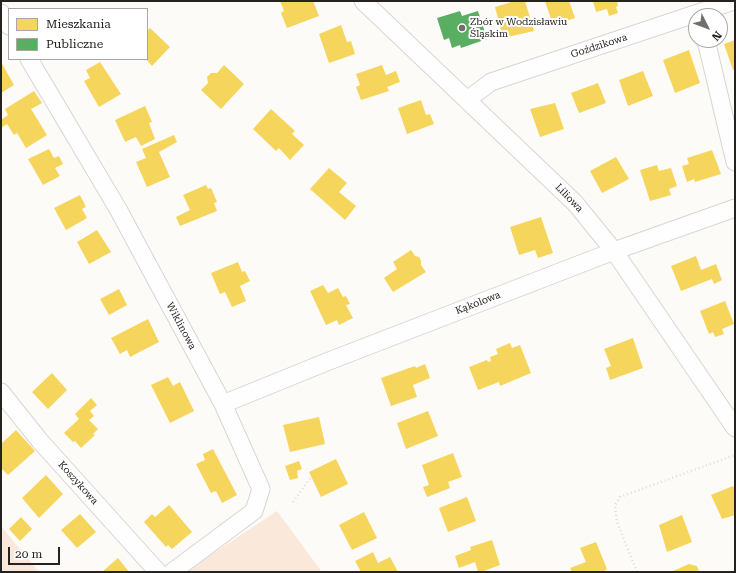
<!DOCTYPE html>
<html>
<head>
<meta charset="utf-8">
<style>
	body { margin:0 }
	#map { position:relative; width:736px; height:573px; overflow:hidden; background:#fdfbf8; font-family:"Roboto Serif",serif }
	canvas { display:block }
	.frame { position:absolute; inset:0; border:2px solid #26221f; pointer-events:none }
	.legend { position:absolute; left:8px; top:8px; width:140px; height:52px; box-sizing:border-box; background:#fff; border:1px solid #a8a7a5; margin:0; padding:5px 7px; list-style:none; font-size:12px; color:#26221f }
	.legend li { display:flex; align-items:center; gap:8px; height:20px }
	.legend b { width:20px; border:1px solid #a8a7a5 }
	.north { position:absolute; left:688px; top:8px; width:40px; height:40px; box-sizing:border-box; background:#fff; border:1px solid #a8a7a5; border-radius:50%; rotate:132deg; font-size:11px; font-weight:700; line-height:16px; text-align:center; color:#26221f }
	.north::after { content:''; display:block; margin:auto; width:14px; height:18px; background:#716e6b; clip-path:polygon(50% 0,100% 100%,50% 72%,0 100%) }
	.scale { position:absolute; left:8px; top:547px; width:52px; height:18px; box-sizing:border-box; border:2px solid #26221f; border-top:0; padding-left:5px; font-size:12px; line-height:14px; white-space:nowrap; color:#26221f; -webkit-text-stroke:3px #fff; paint-order:stroke }
</style>
</head>
<body>
<div id="map">
<canvas width="736" height="573"></canvas>
<div class="frame"></div>
<ul class="legend">
<li><b style="height:11px;background:#f6d55c"></b>Mieszkania</li>
<li><b style="height:11px;background:#5aae61"></b>Publiczne</li>
</ul>
<div class="north">N</div>
<div class="scale">20 m</div>
</div>
<script>
const ctx = document.querySelector('canvas').getContext('2d');
ctx.lineJoin = 'round';
function fillPath(path, color) { ctx.fillStyle = color; ctx.fill(path, 'evenodd'); }
const poly = rows => new Path2D(rows.map(r => 'M' + r).join(''));
function stroke(path, color, width, dash) { ctx.strokeStyle = color; ctx.lineWidth = width; ctx.lineCap = dash ? 'butt' : 'round'; ctx.setLineDash(dash || []); ctx.stroke(path); }
function write(font, color, halo, rows, align = 'center') {
  ctx.font = font + ' "Roboto Serif",serif'; ctx.lineWidth = 4; ctx.setLineDash([]); ctx.textBaseline = 'middle'; ctx.strokeStyle = halo; ctx.fillStyle = color; for (const [text, x, y, turn = 0] of rows) {
    ctx.save(); ctx.translate(x, y); ctx.rotate((+turn || 0) * Math.PI / 180); ctx.textAlign = isNaN(turn) ? turn : align; if (halo) ctx.strokeText(text, 0, 0); ctx.fillText(text, 0, 0); ctx.restore();
  }
}
const green = poly([
	[277,511,322,572,185,572],
	[1,526,39,572,1,572]
]);
const homes = poly([
	[280,1,313,1,319,16,287,28,281,13,284,11],
	[515,1,525,1,534,31,503,38,495,7],
	[545,1,569,1,575,18,553,25],
	[593,1,617,1,618,6,616,7,618,13,609,16,607,9,596,12],
	[341,25,347,42,351,41,355,54,329,63,319,34],
	[150,28,170,47,152,66,146,59,147,59,147,31],
	[735,40,735,70,733,70,724,44],
	[689,50,700,83,675,93,663,60],
	[1,62,14,85,1,93],
	[100,62,121,94,99,107,84,81,90,78,86,70],
	[224,65,244,84,221,109,201,90,208,83,207,77,211,73,217,73],
	[382,65,386,75,396,71,400,82,387,87,389,91,361,100,356,87,360,85,356,74],
	[643,71,653,96,628,106,619,80],
	[598,83,606,103,579,113,571,93],
	[34,91,42,103,31,109,47,135,26,148,17,133,14,135,7,124,1,128,1,120,8,115,5,109],
	[421,100,426,115,430,114,434,124,407,134,398,108],
	[555,103,564,129,540,137,530,109],
	[145,106,152,122,149,123,155,139,141,146,136,137,125,142,115,120],
	[271,109,295,131,292,134,304,145,290,160,279,148,276,151,253,129],
	[174,135,177,142,159,152,170,177,147,187,136,162,146,158,142,149],
	[49,149,54,158,59,156,63,164,55,168,60,176,43,185,28,159],
	[712,150,721,174,695,182,694,179,687,182,682,166,689,164,687,158],
	[616,157,629,179,602,193,590,171],
	[657,165,659,171,671,168,677,186,669,189,671,195,650,201,640,170],
	[329,168,347,183,339,192,356,206,345,220,310,189],
	[206,185,208,189,211,188,217,202,214,203,217,211,180,226,176,217,190,210,183,195],
	[80,195,86,207,82,209,87,218,66,230,54,208],
	[541,217,553,253,538,258,535,250,519,255,510,227],
	[97,230,111,252,89,264,77,242],
	[411,250,415,256,419,257,421,260,421,265,426,272,393,292,384,278,397,269,393,262],
	[696,256,701,270,716,264,722,280,714,284,712,279,681,291,671,266],
	[238,262,242,272,245,271,250,281,240,286,246,301,232,307,225,292,220,294,211,273],
	[323,285,328,293,338,288,343,297,346,296,350,304,346,305,353,318,339,325,337,320,326,325,310,291],
	[119,289,127,305,109,315,100,299],
	[725,301,734,324,722,329,724,334,715,337,713,332,709,334,700,311],
	[148,319,159,342,130,357,127,350,120,354,111,338],
	[633,338,643,368,610,380,606,368,611,366,604,349],
	[510,343,512,348,520,345,531,373,500,386,499,382,478,390,469,367,487,360,488,362,491,361,490,357,498,354,496,349],
	[425,364,430,378,413,385,417,397,391,406,381,378,415,366,416,368],
	[52,373,67,390,48,409,32,392],
	[168,377,173,386,180,382,194,411,170,423,151,385],
	[91,398,97,405,90,411,94,416,89,420,98,429,93,434,95,435,81,448,75,441,73,442,64,433,79,419,75,414],
	[428,411,438,436,406,449,397,423],
	[319,417,325,444,290,452,283,425],
	[16,430,35,451,8,475,1,468,1,444],
	[213,449,237,495,222,503,216,491,211,493,196,464,205,460,203,454],
	[453,453,462,477,448,482,450,488,427,497,423,487,429,485,422,465],
	[336,459,348,484,321,497,309,472],
	[299,461,302,469,297,471,298,478,290,480,285,466],
	[46,475,63,494,39,518,22,498],
	[733,486,735,490,735,515,722,519,711,495],
	[467,497,476,521,448,532,439,508],
	[169,505,192,532,172,549,168,545,166,547,144,522,152,514,155,517],
	[364,512,377,538,352,550,339,525],
	[80,514,96,532,77,548,61,530],
	[682,515,692,542,667,552,659,525],
	[21,517,32,529,20,541,9,529],
	[492,540,500,565,481,572,478,572,475,562,459,568,455,556,471,550,470,547],
	[596,542,607,569,603,572,572,572,570,568,586,562,580,548],
	[373,552,378,563,390,557,398,572,361,572,355,561],
	[118,558,129,572,102,572],
	[689,564,697,566,699,572,671,572]
]);
const public = poly([
	[460,11,462,16,478,11,487,39,461,48,460,45,452,48,449,38,444,40,437,18]
]);
const path = poly([
	[293,502,311,477],
	[637,572,617,522,615,505,620,497,735,455]
]);
const minor = poly([
	[363,1,575,203,614,251,735,428],
	[1,13,9,26],
	[706,40,735,162],
	[29,59,118,209,223,404,261,489,254,511,172,572],
	[467,100,491,82,734,1],
	[1,392,40,441,158,572],
	[223,404,329,361,614,251,735,208]
]);
const markers = [
	[462,28,4,"#716e6b"]
];
const poiNames = [
	["Zbór w Wodzisławiu",470,22],
	["Śląskim",470,34]
];
const streetNames = [
	["Goździkowa",599,46,-18],
	["Liliowa",569,198,46],
	["Kąkolowa",478,303,-21],
	["Wiklinowa",181,326,62],
	["Koszykowa",78,483,48]
];
fillPath(green, '#fae9da');
fillPath(homes, '#f6d55c');
fillPath(public, '#5aae61');
stroke(minor, '#d8d5d2', 19);
stroke(path, '#dddcdb', 2.5, [1, 3]);
stroke(minor, '#fffefe', 17);
for (const [x, y, r, color] of markers) { const dot = new Path2D(); dot.arc(x, y, r, 0, 2 * Math.PI); ctx.fillStyle = color; ctx.fill(dot); stroke(dot, '#fff', 1.5); }
write('10px', '#26221f', '#fff', poiNames, 'left');
write('10px', '#26221f', '#fff', streetNames);
</script>
</body>
</html>
